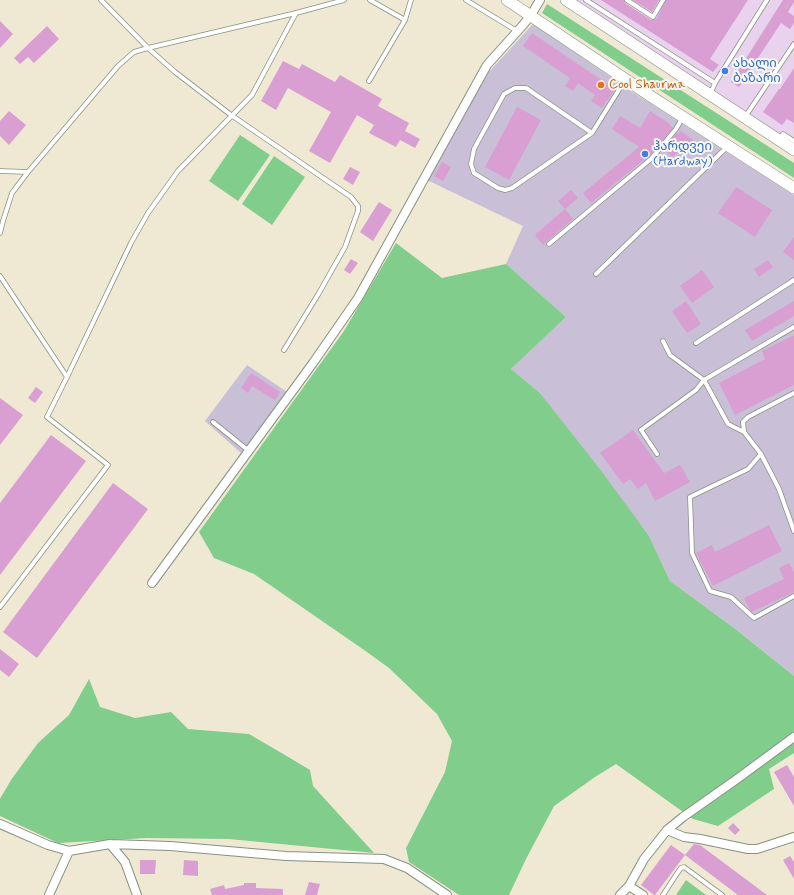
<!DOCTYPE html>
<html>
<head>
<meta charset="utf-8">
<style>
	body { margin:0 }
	canvas { display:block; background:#efe8d2 }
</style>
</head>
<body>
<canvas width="794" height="895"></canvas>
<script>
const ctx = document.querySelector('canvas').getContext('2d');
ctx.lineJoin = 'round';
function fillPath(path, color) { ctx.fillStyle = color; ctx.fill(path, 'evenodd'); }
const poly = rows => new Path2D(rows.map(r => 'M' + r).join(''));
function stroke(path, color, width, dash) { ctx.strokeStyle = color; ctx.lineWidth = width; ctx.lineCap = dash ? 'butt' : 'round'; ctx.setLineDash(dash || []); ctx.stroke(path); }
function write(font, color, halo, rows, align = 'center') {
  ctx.font = font + ' Mynerve,"Noto Sans Georgian",sans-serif'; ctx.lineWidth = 4; ctx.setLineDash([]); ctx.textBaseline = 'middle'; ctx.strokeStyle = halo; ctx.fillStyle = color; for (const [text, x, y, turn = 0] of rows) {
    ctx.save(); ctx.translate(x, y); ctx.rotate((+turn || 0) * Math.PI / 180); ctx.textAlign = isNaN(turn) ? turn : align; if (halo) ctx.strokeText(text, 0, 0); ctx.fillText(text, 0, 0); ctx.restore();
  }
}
const built = poly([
	[572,0,794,0,794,142,743,110]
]);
const industrial = poly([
	[533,24,634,93,794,195,794,676,734,628,670,581,649,536,540,393,511,369,566,317,506,264,523,226,427,180,488,73],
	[247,365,287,392,241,453,205,421]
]);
const green = poly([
	[547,4,794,163,794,178,542,13],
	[240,135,270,155,238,201,209,181],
	[274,156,305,177,272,225,242,204],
	[396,243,442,278,506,264,566,317,511,369,540,393,602,472,649,536,670,581,734,628,794,676,794,753,769,769,774,789,718,826,693,819,616,764,595,777,554,806,526,859,509,895,459,895,409,862,406,848,445,772,452,741,437,714,389,668,367,652,254,574,214,558,199,532,344,331],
	[89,679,100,707,135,718,171,712,188,729,249,734,290,758,310,770,313,786,374,853,229,839,147,838,58,843,0,816,0,799,11,780,38,743,69,715],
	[686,880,706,895,676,895]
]);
const building = poly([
	[601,0,624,0,625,3,651,20,653,20,656,19,666,0,748,0,710,59,719,65,713,72],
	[633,0,659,0,652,12],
	[783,0,794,0,794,2,788,12,794,16,794,23,790,29,781,23,739,87,731,82],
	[0,21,13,34,0,48],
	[47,26,59,39,34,63,28,57,20,64,14,58],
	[532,33,615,89,602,108,591,101,595,95,578,83,573,91,565,86,570,78,523,46],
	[283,61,299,69,302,64,335,82,340,75,382,99,378,106,409,123,405,131,420,139,415,148,400,140,396,147,369,133,374,125,357,115,330,163,309,151,331,112,288,88,276,110,261,101],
	[794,68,794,123,787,119,782,125,763,112,779,89,780,89],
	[517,107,541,120,509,180,485,167],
	[9,111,26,125,9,145,0,136,0,121],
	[650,111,667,122,673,128,651,154,629,172,591,203,583,193,639,147,612,129,620,116,640,128],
	[681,131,693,140,672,157,664,148,677,133,678,134],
	[442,162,451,167,443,181,434,176],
	[350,167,360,172,353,185,343,179],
	[736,187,772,210,755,237,718,213],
	[571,190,578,198,565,209,558,201],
	[379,202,392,210,373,241,360,232],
	[565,209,573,219,547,241,543,245,535,235],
	[794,237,794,260,783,252],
	[351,259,358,263,350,274,344,270],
	[768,260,773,267,759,277,754,269],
	[702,270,714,287,692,303,680,286],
	[686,301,701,324,687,333,672,311],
	[794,301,794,316,752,341,745,330],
	[794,335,794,385,735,415,719,383,765,359,762,351],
	[251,373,280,392,275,400,252,386,248,393,241,388],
	[36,387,43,392,35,403,28,398],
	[0,398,23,415,0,445],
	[633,430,664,473,680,465,690,482,655,501,646,483,638,489,630,479,623,484,600,453],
	[51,435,86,461,0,575,0,503],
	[113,483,148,509,37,658,3,632],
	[769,525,782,551,713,586,696,553,712,545,715,552],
	[789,563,794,572,794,592,752,612,749,608,744,598,784,579,779,568],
	[0,649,19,664,9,677,0,670],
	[787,765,794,777,794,806,774,772],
	[733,823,740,830,735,835,728,828],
	[694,844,700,845,767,895,738,895,685,855],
	[671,845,685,855,655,895,654,895,641,885],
	[790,856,794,862,794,879,783,860],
	[140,860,156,860,155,874,140,874],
	[184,860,198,861,198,876,183,875],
	[309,882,320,884,317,895,305,895],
	[244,883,256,883,256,888,283,889,283,895,212,895,210,889,224,885,225,889,244,885]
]);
const lane = poly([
	[101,0,148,48,175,72,231,115,351,197,358,206,358,211,345,247,319,293,284,350],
	[370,0,405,20],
	[466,0,517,31],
	[586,0,715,83],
	[627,0,653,17,663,0],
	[369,81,405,20,411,0],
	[709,93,712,90,715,83,767,0],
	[745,117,794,44],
	[592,133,526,88,515,88,504,94,474,149,471,164,474,173,498,188,505,190,512,188,592,133,625,80],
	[780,139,781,138,783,134,794,141],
	[0,171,28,172,118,66,134,52,148,48,296,13,344,0],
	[0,233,3,221,12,193,28,172],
	[549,244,651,159,676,129,683,117],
	[596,274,727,147],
	[0,276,67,377],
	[663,341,670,355,704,380,728,424,744,432],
	[696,343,794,280],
	[794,393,748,417,743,422,744,432,761,454,779,489,794,531],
	[213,422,249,451],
	[657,454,641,430,696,390,704,380,794,327],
	[761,454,748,469,690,497,692,553,710,591,731,597,754,618,794,596],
	[0,607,108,465,47,417,67,377,131,243,148,213,178,171,252,95,296,13],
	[663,895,678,872,681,868,684,867,722,895]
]);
const street = poly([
	[152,583,313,363,358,298,487,65,523,25,531,15,540,0],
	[0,824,48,845,69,851,110,844,170,846,286,856,384,859,407,868,447,895],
	[667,830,684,837,700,839,748,849,757,849,794,837],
	[110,844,125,862,137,895],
	[629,886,643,895],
	[49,895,69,851],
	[620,895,629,886,644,859,667,830,683,817,737,779,794,737]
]);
const secondary = poly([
	[507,0,655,99,794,188],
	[566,0,794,150]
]);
const markers = [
	[725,71,4,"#3f7fe0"],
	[601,85,4,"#e8710a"],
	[645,154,4,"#3f7fe0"]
];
const shopNames = [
	["ახალი",733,64],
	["ბაზარი",733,79],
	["ჰარდვეი",653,147],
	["(Hardway)",653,162]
];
const foodNames = [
	["Cool Shaurma",609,85]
];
fillPath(built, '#e9d2ed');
fillPath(industrial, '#c9bfd7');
fillPath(green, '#81cd8b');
fillPath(building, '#d99fd2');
stroke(lane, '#879283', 5.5);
stroke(street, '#879283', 10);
stroke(secondary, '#879283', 12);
stroke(lane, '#fff', 4);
stroke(street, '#fff', 8);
stroke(secondary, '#fff', 11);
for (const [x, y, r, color] of markers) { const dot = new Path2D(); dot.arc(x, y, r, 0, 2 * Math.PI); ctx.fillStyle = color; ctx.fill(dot); stroke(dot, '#f6f6f2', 1.5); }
write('13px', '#366cbe', '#f6f6f2', shopNames, 'left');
write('13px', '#c56008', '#f6f6f2', foodNames, 'left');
</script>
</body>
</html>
